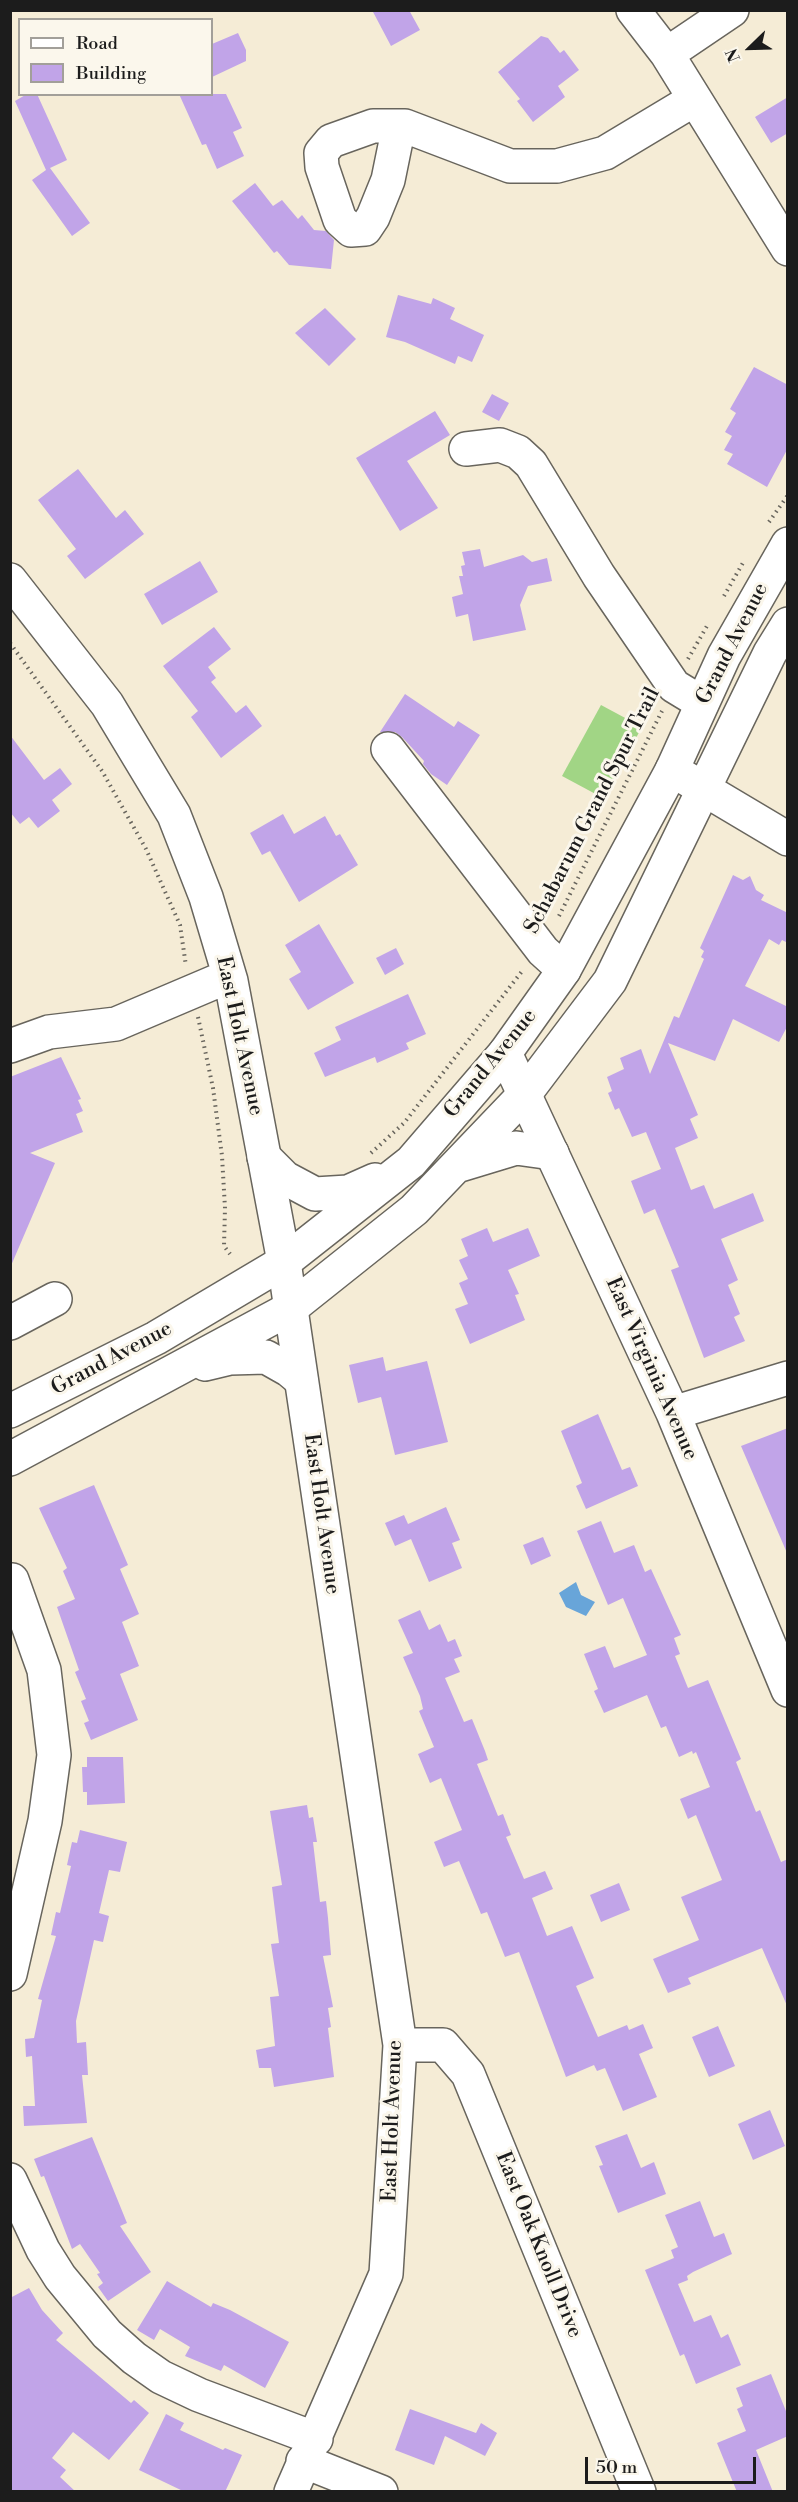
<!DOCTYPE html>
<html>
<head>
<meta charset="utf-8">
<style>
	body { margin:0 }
	#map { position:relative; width:798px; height:2502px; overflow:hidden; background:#f5ecd6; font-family:"Libre Bodoni",serif }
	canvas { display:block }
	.frame { position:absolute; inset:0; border:12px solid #1c1c1c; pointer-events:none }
	.legend { position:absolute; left:18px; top:18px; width:195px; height:78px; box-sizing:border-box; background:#fbf7ec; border:2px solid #a29f99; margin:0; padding:8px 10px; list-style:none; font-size:18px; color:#1c1c1c }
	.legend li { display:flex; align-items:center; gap:12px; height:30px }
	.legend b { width:30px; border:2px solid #a29f99 }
	.north { position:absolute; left:720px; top:18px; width:60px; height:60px; -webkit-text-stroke:4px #fbf7ec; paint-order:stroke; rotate:247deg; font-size:16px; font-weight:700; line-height:24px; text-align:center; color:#1c1c1c }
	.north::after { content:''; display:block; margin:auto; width:21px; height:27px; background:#1c1c1c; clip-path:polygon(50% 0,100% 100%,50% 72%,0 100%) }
	.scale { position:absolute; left:585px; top:2457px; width:171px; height:27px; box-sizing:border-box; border:3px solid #1c1c1c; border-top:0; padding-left:8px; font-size:18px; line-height:21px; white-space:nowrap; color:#1c1c1c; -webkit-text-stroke:4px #fbf7ec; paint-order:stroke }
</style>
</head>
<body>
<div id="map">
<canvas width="798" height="2502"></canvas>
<div class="frame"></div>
<ul class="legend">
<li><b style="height:8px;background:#fff"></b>Road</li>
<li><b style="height:16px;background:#c1a4e8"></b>Building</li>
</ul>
<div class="north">N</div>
<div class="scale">50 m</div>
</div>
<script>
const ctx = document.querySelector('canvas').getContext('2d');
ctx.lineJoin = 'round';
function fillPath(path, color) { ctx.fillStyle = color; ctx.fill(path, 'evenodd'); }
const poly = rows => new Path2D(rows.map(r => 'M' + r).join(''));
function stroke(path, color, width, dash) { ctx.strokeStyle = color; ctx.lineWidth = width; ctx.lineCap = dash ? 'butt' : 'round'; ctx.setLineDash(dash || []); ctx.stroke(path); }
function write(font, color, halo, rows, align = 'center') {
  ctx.font = font + ' "Libre Bodoni",serif'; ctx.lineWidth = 6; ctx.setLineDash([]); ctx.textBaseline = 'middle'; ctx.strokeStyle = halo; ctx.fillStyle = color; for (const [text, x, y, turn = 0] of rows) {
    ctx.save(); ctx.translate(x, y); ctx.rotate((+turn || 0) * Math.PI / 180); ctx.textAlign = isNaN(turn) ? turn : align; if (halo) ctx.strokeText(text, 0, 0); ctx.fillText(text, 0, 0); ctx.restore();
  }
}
const green = poly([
	[601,705,642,727,603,798,562,776]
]);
const water = poly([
	[576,1582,581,1595,595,1602,586,1616,566,1607,559,1593]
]);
const building = poly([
	[372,10,409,10,420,30,391,46],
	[238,33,246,50,246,61,212,77,212,44],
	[541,36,548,38,560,53,564,50,579,70,558,86,565,97,533,122,517,101,520,99,498,72],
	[27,94,37,94,67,160,50,168,90,223,72,236,32,180,46,170,15,101],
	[179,94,226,94,242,128,233,132,244,156,217,169,206,144,202,145],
	[788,97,788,133,771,143,755,117],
	[255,183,273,206,282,200,298,219,302,215,314,230,326,231,334,240,331,269,289,265,277,251,274,253,232,201],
	[398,295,431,304,433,298,455,308,450,319,484,335,472,362,458,356,455,364,405,342,386,337],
	[325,308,356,339,329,366,295,333],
	[754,367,788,385,788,448,767,487,727,464,733,454,724,450,732,436,725,432,736,413,730,409],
	[492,394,509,403,499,421,482,412],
	[435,411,450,435,407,461,438,508,400,531,356,458],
	[78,469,116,518,125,510,144,534,85,579,67,556,76,549,38,500],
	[480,549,484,567,523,555,532,562,547,558,552,581,528,586,520,605,526,630,473,641,468,614,456,617,452,597,463,594,459,576,463,576,461,566,465,565,462,552],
	[200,561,218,592,162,625,144,594],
	[214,627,231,649,208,667,216,678,211,682,236,713,246,705,262,726,221,758,191,717,198,711,163,666],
	[405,694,454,727,458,721,480,735,447,785,431,774,423,764,424,761,402,737,395,732,380,732],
	[10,735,44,780,60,768,72,784,52,800,60,811,38,828,29,817,20,824,10,812],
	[283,814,294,834,325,816,336,836,340,834,358,865,299,902,270,851,262,855,250,833],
	[733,875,743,880,750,876,756,890,764,895,761,900,788,913,788,943,782,940,779,945,769,939,745,986,788,1007,788,1025,779,1042,733,1019,715,1061,668,1043,698,1115,690,1119,698,1138,675,1148,691,1190,704,1185,714,1209,753,1193,764,1221,721,1239,738,1280,728,1285,740,1314,734,1317,745,1341,704,1358,671,1270,679,1267,655,1209,644,1214,631,1181,661,1169,646,1132,632,1137,619,1108,615,1110,608,1093,612,1091,607,1077,624,1069,620,1058,641,1049,650,1074,674,1016,679,1018,704,959,701,957,704,951,700,948],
	[319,924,354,983,308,1010,289,979,301,972,285,945],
	[396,948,404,964,385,975,376,958],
	[408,994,426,1034,406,1043,409,1049,377,1063,375,1057,325,1077,314,1053,341,1040,335,1027],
	[61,1057,81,1099,78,1100,83,1111,76,1114,83,1132,30,1153,55,1163,10,1268,10,1077],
	[487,1228,493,1242,528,1228,540,1256,508,1270,519,1294,515,1295,525,1320,470,1344,455,1309,468,1304,459,1283,468,1279,459,1260,468,1256,461,1239],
	[383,1357,386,1371,427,1361,448,1442,395,1455,381,1397,358,1403,349,1365],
	[598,1414,622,1470,630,1467,638,1486,586,1509,576,1486,582,1483,561,1431],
	[788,1428,788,1552,787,1553,741,1446],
	[94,1485,128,1565,120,1569,139,1614,122,1622,139,1666,120,1674,138,1720,91,1740,84,1723,89,1721,81,1701,86,1699,75,1672,79,1670,57,1607,75,1599,63,1571,67,1568,39,1508],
	[446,1507,460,1540,452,1543,462,1568,429,1582,411,1539,395,1546,385,1523,404,1515,408,1524],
	[601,1521,614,1553,634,1545,645,1572,651,1569,681,1635,674,1638,680,1654,675,1656,688,1688,708,1680,741,1759,736,1762,756,1812,760,1810,781,1862,788,1859,788,2008,762,1948,688,1978,691,1984,668,1993,653,1959,699,1940,681,1897,722,1880,696,1815,688,1819,680,1799,710,1787,696,1752,693,1754,692,1751,679,1757,666,1726,661,1728,647,1695,604,1713,594,1691,598,1689,584,1654,605,1646,614,1668,647,1655,623,1598,608,1605,577,1531],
	[543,1537,551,1556,531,1565,523,1545],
	[420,1610,429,1630,440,1624,448,1642,455,1639,462,1656,454,1659,460,1672,445,1678,464,1722,472,1719,485,1751,488,1760,477,1764,498,1816,503,1814,511,1835,506,1837,524,1879,545,1871,553,1889,532,1898,547,1936,572,1926,594,1978,576,1986,598,2037,627,2025,629,2030,643,2024,653,2048,639,2054,657,2097,623,2111,605,2068,597,2071,594,2065,566,2077,519,1952,505,1957,487,1912,481,1914,459,1861,444,1867,434,1842,462,1830,441,1778,430,1783,418,1754,434,1747,419,1711,423,1709,420,1696,403,1657,413,1653,398,1620],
	[87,1757,123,1757,125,1803,87,1805,87,1792,83,1792,82,1767,87,1767],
	[307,1805,309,1818,313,1817,317,1842,313,1842,320,1902,326,1901,328,1918,331,1955,323,1956,333,2007,328,2008,331,2027,328,2028,334,2077,274,2087,271,2068,259,2068,256,2050,275,2046,270,1997,279,1996,271,1944,279,1943,272,1887,282,1885,270,1811],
	[80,1830,127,1842,120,1872,109,1870,99,1913,109,1916,103,1942,94,1940,76,2021,77,2043,86,2042,88,2075,82,2075,87,2123,24,2126,23,2106,35,2106,32,2056,26,2057,25,2039,34,2038,42,2000,38,1999,56,1936,51,1935,56,1912,60,1913,71,1866,67,1865,72,1842,77,1843],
	[619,1883,630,1910,601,1922,590,1895],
	[718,2026,735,2066,709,2077,692,2037],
	[770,2110,785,2146,753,2160,738,2124],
	[627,2134,641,2168,654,2162,666,2194,618,2213,599,2166,603,2165,595,2146],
	[92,2137,127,2223,120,2226,151,2272,108,2301,98,2287,103,2283,97,2274,100,2273,80,2244,72,2249,44,2176,41,2177,34,2159],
	[700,2201,714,2237,724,2233,732,2254,693,2272,687,2276,688,2280,678,2284,694,2322,711,2315,721,2338,728,2334,741,2365,696,2384,684,2354,680,2356,645,2270,674,2258,671,2250,678,2247,665,2215],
	[167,2281,211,2307,213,2303,230,2310,289,2342,265,2388,224,2365,221,2371,185,2356,190,2347,160,2329,154,2340,137,2330],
	[29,2288,42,2310,63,2333,56,2340,131,2403,134,2400,149,2413,109,2460,73,2432,52,2458,66,2470,60,2477,76,2492,10,2492,10,2298],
	[771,2374,788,2416,788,2436,756,2450,773,2492,737,2492,717,2443,746,2431,737,2409,743,2406,736,2388],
	[410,2409,476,2433,481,2423,497,2433,485,2456,445,2436,434,2465,395,2450],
	[166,2414,184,2423,180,2430,223,2450,225,2448,242,2455,225,2492,185,2492,139,2470]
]);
const path = poly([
	[769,522,788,495],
	[724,596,744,561],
	[10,643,102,771,146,849,180,925,186,966],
	[688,659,707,626],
	[559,916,662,711],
	[198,1017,213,1088,222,1156,225,1208,224,1246,230,1254],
	[371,1153,404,1123,523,970]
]);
const minor = poly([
	[633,10,667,54,788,249],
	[667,54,732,10],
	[399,126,388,180,373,217,365,229,351,230,340,220,322,167,321,153,331,141,373,126,405,126,510,166,557,166,605,153,695,99],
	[466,449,500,445,518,452,531,464,599,576,674,686,702,703],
	[10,580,107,704,174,815,206,897,231,981,284,1262,400,2045,386,2274,291,2492],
	[388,749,543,951,564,970],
	[672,770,788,839],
	[10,1046,49,1032,116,1024,229,976],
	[505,1053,673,1413,788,1690],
	[10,1323,55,1299],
	[673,1413,788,1378],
	[10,1974,45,1821,54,1755,44,1670,12,1580],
	[400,2045,443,2045,468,2074,639,2492],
	[10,2180,43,2250,60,2277,107,2334,134,2358,161,2377,199,2395,316,2439],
	[303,2461,381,2492]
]);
const major = poly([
	[264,1157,285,1178,315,1194,348,1192,375,1180],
	[460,1165,516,1148,552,1153],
	[205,1364,230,1358,266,1357,289,1370,301,1380],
	[10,1411,156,1338,284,1262,411,1162,505,1053,564,970,672,770,724,656,788,544],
	[10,1459,291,1308,414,1210,524,1095,610,981,770,653,788,624]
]);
const streetNames = [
	["Grand Avenue",733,644,-63],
	["Schabarum Grand Spur Trail",593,811,-63],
	["East Holt Avenue",239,1036,78],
	["Grand Avenue",491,1064,-51],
	["Grand Avenue",112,1359,-28],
	["East Virginia Avenue",651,1369,66],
	["East Holt Avenue",321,1514,82],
	["East Holt Avenue",393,2121,-88],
	["East Oak Knoll Drive",538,2245,68]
];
fillPath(green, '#a1d585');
fillPath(water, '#68a5d9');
fillPath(building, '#c1a4e8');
stroke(minor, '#68655d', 36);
stroke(major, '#68655d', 36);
stroke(path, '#68655d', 4, [1.5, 4.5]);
stroke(minor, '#fff', 33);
stroke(major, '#fff', 33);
write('21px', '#1c1c1c', '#fbf7ec', streetNames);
</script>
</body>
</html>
